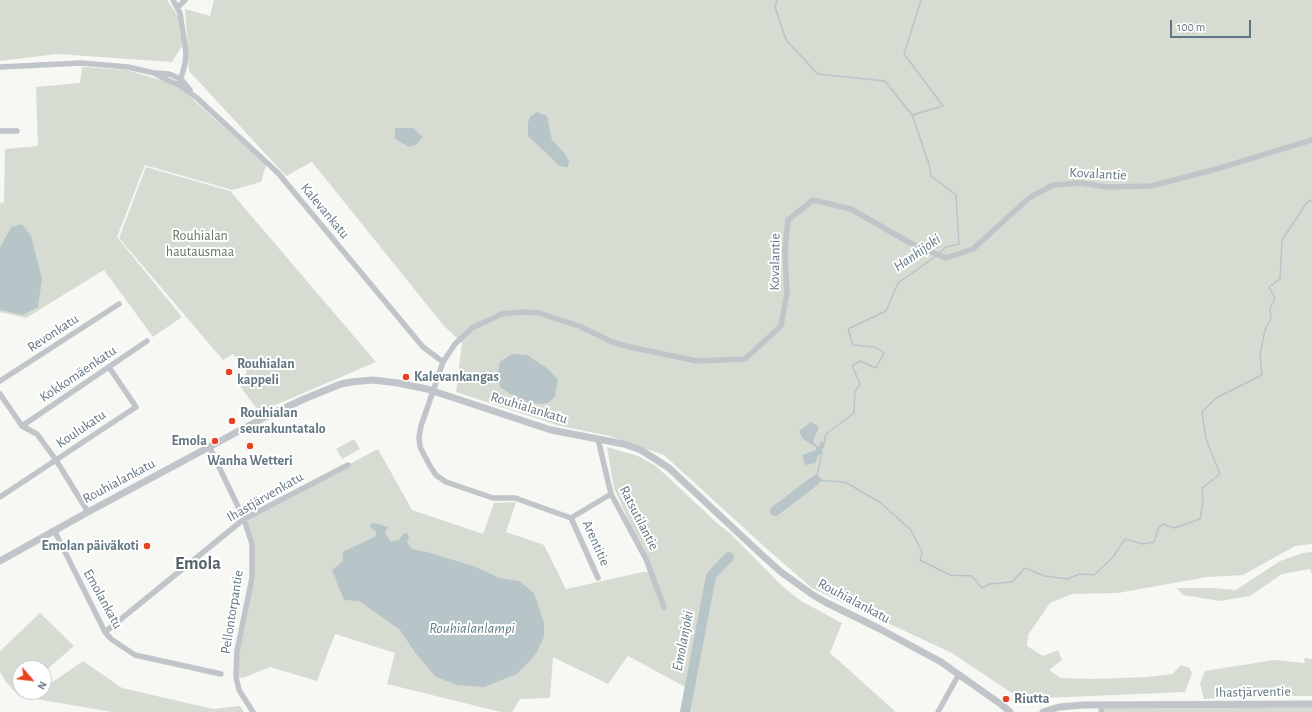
<!DOCTYPE html>
<html>
<head>
<meta charset="utf-8">
<style>
	body { margin:0 }
	#map { position:relative; width:1312px; height:712px; overflow:hidden; background:#f7f7f4; font-family:"Alegreya Sans",sans-serif }
	canvas { display:block }
	.north { position:absolute; left:12px; top:660px; width:40px; height:40px; box-sizing:border-box; background:#fff; border:1px solid #c0c8cc; border-radius:50%; rotate:118deg; font-size:11px; font-weight:700; line-height:16px; text-align:center; color:#617580 }
	.north::after { content:''; display:block; margin:auto; width:14px; height:18px; background:#e84223; clip-path:polygon(50% 0,100% 100%,50% 72%,0 100%) }
	.scale { position:absolute; left:1170px; top:20px; width:81px; height:18px; box-sizing:border-box; border:2px solid #617580; border-top:0; padding-left:5px; font-size:12px; line-height:14px; white-space:nowrap; color:#617580; -webkit-text-stroke:3px #fff; paint-order:stroke }
</style>
</head>
<body>
<div id="map">
<canvas width="1312" height="712"></canvas>
<div class="north">N</div>
<div class="scale">100 m</div>
</div>
<script>
const ctx = document.querySelector('canvas').getContext('2d');
ctx.lineJoin = 'round';
function fillPath(path, color) { ctx.fillStyle = color; ctx.fill(path, 'evenodd'); }
const poly = rows => new Path2D(rows.map(r => 'M' + r).join(''));
function stroke(path, color, width, dash) { ctx.strokeStyle = color; ctx.lineWidth = width; ctx.lineCap = dash ? 'butt' : 'round'; ctx.setLineDash(dash || []); ctx.stroke(path); }
function write(font, color, halo, rows, align = 'center') {
  ctx.font = font + ' "Alegreya Sans",sans-serif'; ctx.lineWidth = 4; ctx.setLineDash([]); ctx.textBaseline = 'middle'; ctx.strokeStyle = halo; ctx.fillStyle = color; for (const [text, x, y, turn = 0] of rows) {
    ctx.save(); ctx.translate(x, y); ctx.rotate((+turn || 0) * Math.PI / 180); ctx.textAlign = isNaN(turn) ? turn : align; if (halo) ctx.strokeText(text, 0, 0); ctx.fillText(text, 0, 0); ctx.restore();
  }
}
const green = poly([
	[0,0,167,0,178,16,182,46,172,62,57,54,0,61],
	[214,0,1312,0,1312,544,1295,546,1243,575,1207,577,1118,593,1072,594,1050,603,1028,635,1027,646,1043,656,1058,650,1062,660,1049,670,1061,678,1094,679,1147,677,1172,674,1181,665,1190,668,1192,674,1185,692,1021,699,952,653,812,588,767,549,664,455,610,436,560,426,456,392,462,343,444,326,312,162,286,176,189,71,185,9,210,16],
	[82,67,127,70,177,85,266,165,261,182,232,190,145,165,117,237,182,317,153,337,104,270,26,318,0,312,0,308,1,310,11,227,0,247,0,203,4,202,5,149,38,146,36,87,80,83],
	[146,167,230,191,376,362,259,412,237,382,247,372,233,354,223,360,119,238],
	[354,439,360,449,342,459,336,449],
	[607,447,638,456,656,466,719,525,730,533,781,585,801,601,842,623,830,653,896,712,685,712,689,689,628,656,608,684,553,657,550,698,520,699,512,712,501,712,387,684,395,653,335,634,317,681,270,667,243,678,236,677,237,651,252,578,252,544,244,519,378,449,412,510,483,534,494,503,516,502,506,532,544,545,566,589,643,572,651,572,614,488],
	[1312,552,1312,574,1310,569,1282,574,1250,596,1220,601,1183,595,1177,588,1213,588,1236,590,1280,561,1303,553],
	[40,613,74,646,44,672,44,668,20,668,20,692,21,692,18,695,6,682,0,672,0,651],
	[1304,658,1312,659,1312,696,1253,696,1204,699,1200,684,1205,671,1274,660,1305,663],
	[83,661,122,688,213,709,240,706,244,712,112,712,30,698,38,692,44,692,44,688],
	[1312,704,1312,712,1101,712,1102,705]
]);
const water = poly([
	[537,112,547,116,552,140,565,154,569,161,568,167,560,166,528,136,528,123,530,117],
	[395,128,413,128,423,137,417,144,409,147,395,139],
	[22,224,31,236,42,279,38,307,23,315,1,310,0,308,0,247,11,227],
	[512,354,527,355,547,368,558,379,555,397,549,402,543,404,530,403,512,395,500,387,497,374,500,362],
	[811,422,819,427,813,441,818,447,821,442,824,442,821,454,819,454,815,463,805,465,802,455,816,450,816,447,803,439,799,431],
	[375,523,388,527,385,533,391,542,400,539,403,534,407,533,409,537,407,542,412,549,431,553,476,567,500,578,519,581,534,593,544,623,544,637,536,654,517,674,484,687,457,685,436,677,416,654,400,630,359,601,344,600,332,570,343,561,343,552,376,536,376,532,371,528,370,524]
]);
const stream = poly([
	[777,0,775,7,786,40,818,74,885,81,912,115,929,164,931,176,956,195,959,244,946,247,939,253],
	[912,115,943,106,904,54,921,0],
	[823,448,826,434,854,413,855,392,860,384,852,366,860,361,876,368,884,353,875,347,853,345,848,329,886,311,898,283,936,256],
	[822,452,816,480,845,482,881,503,911,530,922,552,920,560,950,575,972,576,982,588,990,584,1012,582,1025,568,1045,576,1067,579,1080,574,1094,575,1113,557,1125,539,1143,544,1154,542,1158,529,1163,524,1174,528,1200,519,1203,503,1202,488,1220,474,1206,439,1202,412,1216,398,1262,375,1260,355,1265,330,1271,319,1270,308,1275,298,1269,287,1280,279,1282,240,1307,202,1312,200]
]);
const river = poly([
	[775,511,816,480],
	[685,712,711,576,729,557]
]);
const minor = poly([
	[173,0,180,13,186,53,185,64,179,85],
	[178,7,185,0],
	[0,67,81,63,128,67,154,73,167,80,179,85,197,98,278,173,423,347,443,362],
	[156,73,169,74,181,79,190,90],
	[0,131,17,131],
	[0,381,119,304],
	[0,394,22,426,37,434,56,460,88,512],
	[22,426,147,341],
	[598,439,611,494,646,559,664,607],
	[210,448,244,519,252,544,252,578,237,651,236,677,239,690,253,712],
	[611,494,571,518,515,498,493,498,446,482,436,475,430,466,420,447,419,437,421,426,443,362,455,344,472,328,502,314,521,312,539,313,579,326,612,342,630,347,697,361,745,359,781,326,787,293,785,251,788,220,813,200,851,209,912,244,946,258,973,249,1029,198,1053,185,1080,183,1108,187,1151,186,1220,168,1312,140],
	[0,497,136,407,109,367],
	[571,518,598,578],
	[54,530,105,632,111,639,135,655,221,674],
	[105,632,244,519,348,465],
	[938,712,959,674],
	[1101,712,1102,705]
]);
const tertiary = poly([
	[0,561,88,512,265,417,304,399,341,384,351,382,373,380,398,383,427,389,551,430,624,444,641,450,669,468,762,555,781,572,813,595,825,602,880,629,941,662,1002,705,1010,712],
	[1043,712,1059,707,1084,705,1312,704]
]);
const markers = [
	[229,372,4,"#e84223"],
	[406,377,4,"#e84223"],
	[232,421,4,"#e84223"],
	[215,441,4,"#e84223"],
	[250,446,4,"#e84223"],
	[147,546,4,"#e84223"],
	[1006,699,4,"#e84223"]
];
const streetNames = [
	["Kovalantie",1098,174,3],
	["Kalevankatu",325,211,50],
	["Kovalantie",775,262,-89],
	["Revonkatu",53,333,-33],
	["Kokkomäenkatu",78,374,-34],
	["Rouhialankatu",529,408,17],
	["Koulukatu",81,429,-34],
	["Rouhialankatu",119,481,-28],
	["Ihastjärvenkatu",265,497,-30],
	["Ratsutilantie",639,518,63],
	["Arentitie",596,543,66],
	["Emolankatu",103,599,61],
	["Rouhialankatu",854,601,28],
	["Pellontorpantie",232,612,-81],
	["Ihastjärventie",1253,692,-1]
];
const parkNames = [
	["Rouhialan",200,236],
	["hautausmaa",200,252]
];
const poiNames = [
	["Rouhialan",237,364],
	["kappeli",237,380],
	["Kalevankangas",414,377],
	["Rouhialan",240,413],
	["seurakuntatalo",240,429],
	["Emola",207,441,"right"],
	["Wanha Wetteri",250,461,"center"],
	["Emolan päiväkoti",139,546,"right"],
	["Riutta",1014,699]
];
const waterNames = [
	["Hanhijoki",917,253,-35],
	["Rouhialanlampi",472,628],
	["Emolanjoki",683,641,-79]
];
const districtNames = [
	["Emola",198,564]
];
fillPath(green, '#d7dcd3');
fillPath(water, '#b7c5c8');
stroke(stream, '#b7c5c8', 1.5);
stroke(river, '#b7c5c8', 10);
stroke(minor, '#c0c5c9', 5.5);
stroke(tertiary, '#c0c5c9', 7);
for (const [x, y, r, color] of markers) { const dot = new Path2D(); dot.arc(x, y, r, 0, 2 * Math.PI); ctx.fillStyle = color; ctx.fill(dot); stroke(dot, '#fff', 1.5); }
write('14px', '#617580', '#fff', streetNames);
write('14px', '#667860', '#fff', parkNames);
write('bold 14px', '#617580', '#fff', poiNames, 'left');
write('italic 15px', '#617b82', '#fff', waterNames);
write('bold 18px', '#53626b', '#fff', districtNames);
</script>
</body>
</html>
